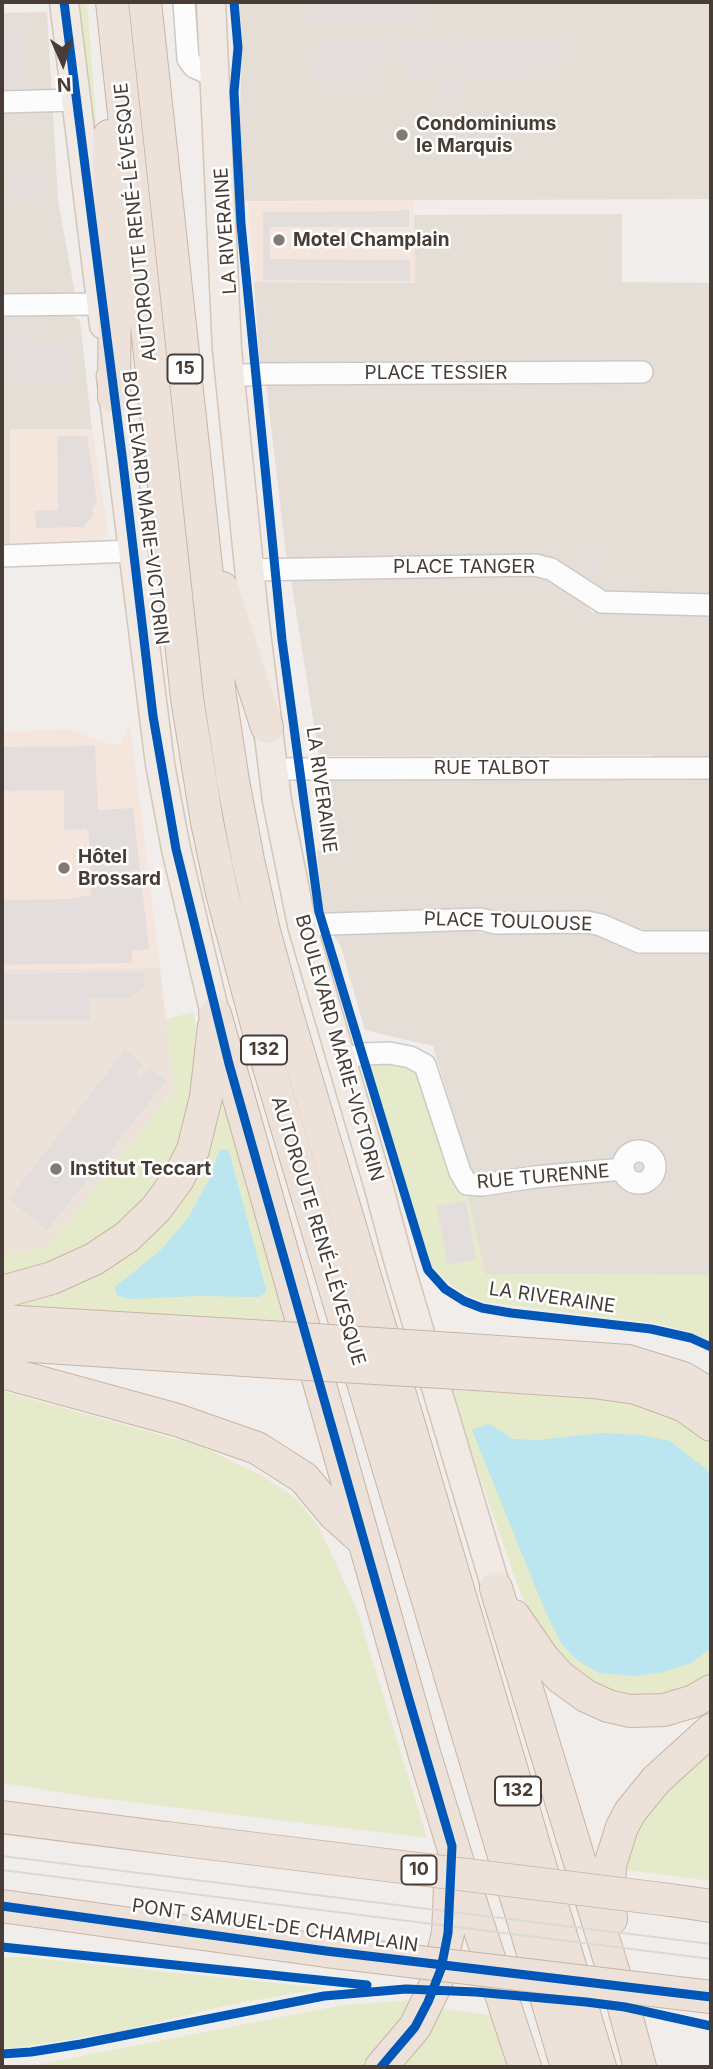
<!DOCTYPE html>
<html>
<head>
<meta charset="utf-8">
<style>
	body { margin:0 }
	#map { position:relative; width:713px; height:2069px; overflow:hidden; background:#f1edea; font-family:Inter,sans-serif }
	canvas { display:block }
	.frame { position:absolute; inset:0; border:4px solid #473d36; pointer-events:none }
	.north { position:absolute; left:28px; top:28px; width:70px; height:70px; -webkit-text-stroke:5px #fff; paint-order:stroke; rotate:177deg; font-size:19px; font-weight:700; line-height:28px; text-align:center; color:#473d36 }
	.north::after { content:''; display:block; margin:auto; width:24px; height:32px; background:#473d36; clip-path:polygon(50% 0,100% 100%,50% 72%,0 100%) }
</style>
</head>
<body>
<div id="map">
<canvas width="713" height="2069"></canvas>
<div class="frame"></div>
<div class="north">N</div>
</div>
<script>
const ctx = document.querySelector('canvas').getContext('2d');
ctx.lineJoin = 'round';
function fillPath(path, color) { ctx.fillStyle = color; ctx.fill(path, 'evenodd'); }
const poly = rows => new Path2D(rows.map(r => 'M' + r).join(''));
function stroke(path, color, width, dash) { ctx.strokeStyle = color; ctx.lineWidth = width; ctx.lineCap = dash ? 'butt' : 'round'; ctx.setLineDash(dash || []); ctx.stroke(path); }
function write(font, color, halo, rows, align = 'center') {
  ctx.font = font + ' Inter,sans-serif'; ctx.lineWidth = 5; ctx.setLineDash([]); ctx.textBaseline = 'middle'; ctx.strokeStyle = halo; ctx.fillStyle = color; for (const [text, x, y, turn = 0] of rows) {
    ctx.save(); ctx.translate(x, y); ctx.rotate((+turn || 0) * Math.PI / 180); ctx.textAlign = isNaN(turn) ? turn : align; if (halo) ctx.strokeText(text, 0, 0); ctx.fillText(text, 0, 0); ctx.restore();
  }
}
const residential = poly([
	[239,2,711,2,711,199,243,201,240,115,242,35],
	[47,12,58,200,75,294,2,294,2,13],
	[622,214,622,282,711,283,711,761,661,761,651,755,319,756,290,574,530,572,547,576,582,602,594,614,594,589,564,567,287,563,266,383,653,380,643,364,260,367,254,282,415,283,414,215],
	[2,316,72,316,80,320,92,429,10,429,10,544,2,544],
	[660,776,711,776,711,934,642,936,596,912,323,914,317,851,328,850,321,779,635,779],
	[479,926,479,933,597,931,711,949,711,1275,485,1274,468,1200,470,1169,433,1046,365,1030,341,947,333,935,339,928]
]);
const commercial = poly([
	[413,201,415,283,254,282,248,202],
	[10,429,92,429,108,533,101,541,10,544],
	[130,724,160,968,2,969,2,733,68,729,112,745,121,744]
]);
const education = poly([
	[160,968,174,1090,48,1247,2,1255,2,969]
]);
const green = poly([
	[72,2,87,2,98,144,96,145],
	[194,1012,200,1073,175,1167,96,1250,2,1282,2,1255,48,1247,174,1091,166,1019],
	[380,1062,412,1068,420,1079,448,1174,459,1194,468,1198,485,1274,711,1275,711,1341,679,1329,654,1323,484,1302,465,1294,450,1284,430,1264,419,1233,369,1068],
	[217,1076,293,1332,2,1315,2,1302,132,1252],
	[450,1390,589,1396,632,1400,673,1415,711,1446,711,1683,646,1705,586,1686,535,1627,517,1584],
	[2,1391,200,1446,263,1476,298,1500,320,1529,356,1607,427,1838,89,1797,2,1783],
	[711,1749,711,1881,620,1869,632,1832,653,1804],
	[2,1957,23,1957,324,1988,229,2005,122,2031,16,2048,2,2047],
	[415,2000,380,2055,362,2067,2,2067,36,2065,343,2005],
	[442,2009,498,2016,515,2067,398,2067]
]);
const parking = poly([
	[306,2,419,2,419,25,306,26],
	[2,19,22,19,22,87,2,87],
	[383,39,384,53,389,53,389,39,452,39,452,53,458,52,457,39,561,39,560,66,522,67,521,80,459,80,459,67,454,66,451,80,463,82,459,105,442,102,439,94,446,59,436,60,436,79,407,79,408,60,372,60,372,81,314,80,315,53,320,52,320,40],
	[2,172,44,172,44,198,10,198,10,183,2,183],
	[409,209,409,227,270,227,270,259,410,260,410,281,263,280,263,212,399,211],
	[2,331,34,331,35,343,69,343,71,383,13,382,13,369,7,363,2,363],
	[57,436,87,436,97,502,92,508,93,516,83,527,36,528,35,511,58,510],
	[583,550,602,550,602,576,582,575],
	[95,746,98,810,133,808,149,949,132,951,132,963,2,965,2,900,70,899,91,895,89,834,86,829,64,830,64,790,2,791,2,747],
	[143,972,144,988,128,999,90,998,90,1020,2,1021,2,974],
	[125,1050,143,1064,136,1074,140,1077,149,1068,166,1081,47,1230,9,1199],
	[466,1201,476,1260,447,1265,437,1206]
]);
const water = poly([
	[222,1149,227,1149,230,1155,266,1289,265,1293,259,1297,198,1296,131,1299,117,1296,115,1287,160,1251,188,1218,210,1178,218,1153],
	[490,1424,513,1439,538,1440,602,1433,642,1435,670,1441,706,1469,711,1476,711,1646,707,1651,691,1663,664,1672,635,1676,599,1673,577,1660,561,1643,546,1613,472,1430]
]);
const minor = poly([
	[184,2,188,59,194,67,214,76],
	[2,102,76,100],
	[2,305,101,304],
	[229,376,262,374,642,372],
	[2,556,134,551],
	[249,570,535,565,551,569,602,602,711,605],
	[273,769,711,768],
	[302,925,480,919,496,923,587,922,601,925,640,942,711,942],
	[342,1060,362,1054,389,1053,410,1057,425,1065,460,1172,467,1184,482,1185,535,1177,623,1169],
	'623 1167a16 16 0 1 1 32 0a16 16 0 1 1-32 0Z'
]);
const major = poly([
	[64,2,104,325],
	[211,2,227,349,254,616,277,801,302,925,379,1188,399,1263,496,1588],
	[111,376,160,764,176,849,215,1014]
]);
const highway = poly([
	[112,2,187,698,207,822,222,893,261,1040,567,2067],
	[145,2,220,696,233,781,248,860,264,931,286,1011,600,2067],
	[109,136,109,198,115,279,114,397],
	[222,588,267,727],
	[215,1014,425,1756,463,1879,525,2067],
	[2,1292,52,1278,94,1259,127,1237,156,1209,178,1179,193,1150,206,1097,214,1026],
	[2,1321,268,1337],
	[2,1344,275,1362],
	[469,1350,628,1361,683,1378,711,1395],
	[2,1372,177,1420,257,1448,304,1478,334,1514,363,1540],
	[475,1374,593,1382,636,1388,685,1406,711,1425],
	[496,1588,622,2000,640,2067],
	[514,1616,543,1658,560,1677,586,1696,608,1706,630,1711,664,1710,694,1701,711,1691],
	[2,1817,167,1838],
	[670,1900,711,1906],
	[2,1906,326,1951],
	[611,1919,609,1893,610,1865,622,1827,630,1812,656,1780,711,1730],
	[381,2067,415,2027,436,1984,448,1933,451,1865]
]);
const tram = poly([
	[2,1856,711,1944],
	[2,1870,711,1959]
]);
const highwayBridge = poly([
	[268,1337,469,1350],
	[275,1362,475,1374],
	[167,1838,670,1900],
	[326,1951,711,1997]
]);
const cycleway = poly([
	[64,2,123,463,153,716,176,849,229,1064,408,1696,452,1846,448,1933,441,1969,428,2002,415,2027,381,2067],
	[234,2,238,48,234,92,241,224,282,640,319,912,424,1258,428,1270,445,1289,464,1301,482,1308,511,1313,651,1329,691,1338,711,1347],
	[2,1906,326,1951,711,1997],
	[2,1947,367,1985],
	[2,2054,31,2052,81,2044,324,1996,406,1989,476,1992,586,2002,625,2007,711,2026]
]);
const markers = [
	[402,135,7,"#827b75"],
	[279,240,7,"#827b75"],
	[64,868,7,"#827b75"],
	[56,1169,7,"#827b75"]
];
const shields = [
	[185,369,35],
	[264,1050,46],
	[518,1791,46],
	[419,1870,35]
];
const shieldNames = [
	["15",185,369],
	["132",264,1050],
	["132",518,1791],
	["10",419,1870]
];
const poiNames = [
	["Condominiums",416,124],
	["le Marquis",416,146],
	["Motel Champlain",293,240],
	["Hôtel",78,857],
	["Brossard",78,879],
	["Institut Teccart",70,1169]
];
const streetNames = [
	["AUTOROUTE RENÉ-LÉVESQUE",136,222,-96],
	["LA RIVERAINE",226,231,-94],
	["PLACE TESSIER",436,373],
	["BOULEVARD MARIE-VICTORIN",145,508,83],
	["PLACE TANGER",464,567],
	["RUE TALBOT",492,768],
	["LA RIVERAINE",321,790,82],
	["PLACE TOULOUSE",508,922,2],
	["BOULEVARD MARIE-VICTORIN",339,1048,74],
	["RUE TURENNE",543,1177,-5],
	["AUTOROUTE RENÉ-LÉVESQUE",318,1231,73],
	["LA RIVERAINE",552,1298,8],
	["PONT SAMUEL-DE CHAMPLAIN",275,1926,8]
];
fillPath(residential, '#e5ded7');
fillPath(commercial, '#f4e6dd');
fillPath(education, '#ece2d9');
fillPath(green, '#e5eaca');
fillPath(parking, '#e3dedb');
fillPath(water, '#bbe5ef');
stroke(minor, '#cdc9c6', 24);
stroke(major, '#d3c5b7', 31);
stroke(highway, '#c9b4a5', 34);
stroke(minor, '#fdfcfc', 21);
stroke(major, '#f1eae4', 28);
stroke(highway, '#ede2d9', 32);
stroke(tram, '#d9d9d8', 2);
stroke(highwayBridge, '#c9b4a5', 34, []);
stroke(highwayBridge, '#ede2d9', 32);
stroke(cycleway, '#0057b8', 9);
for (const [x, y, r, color] of markers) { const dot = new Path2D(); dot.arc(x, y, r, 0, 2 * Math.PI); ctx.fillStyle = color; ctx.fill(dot); stroke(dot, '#fff', 2.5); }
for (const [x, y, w] of shields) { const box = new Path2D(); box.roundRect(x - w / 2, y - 14.5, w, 29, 5); ctx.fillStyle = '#fff'; ctx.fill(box); stroke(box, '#473d36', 2); }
write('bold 18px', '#473d36', null, shieldNames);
write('bold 19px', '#473d36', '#fff', poiNames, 'left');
write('19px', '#473d36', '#fff', streetNames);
</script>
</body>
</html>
